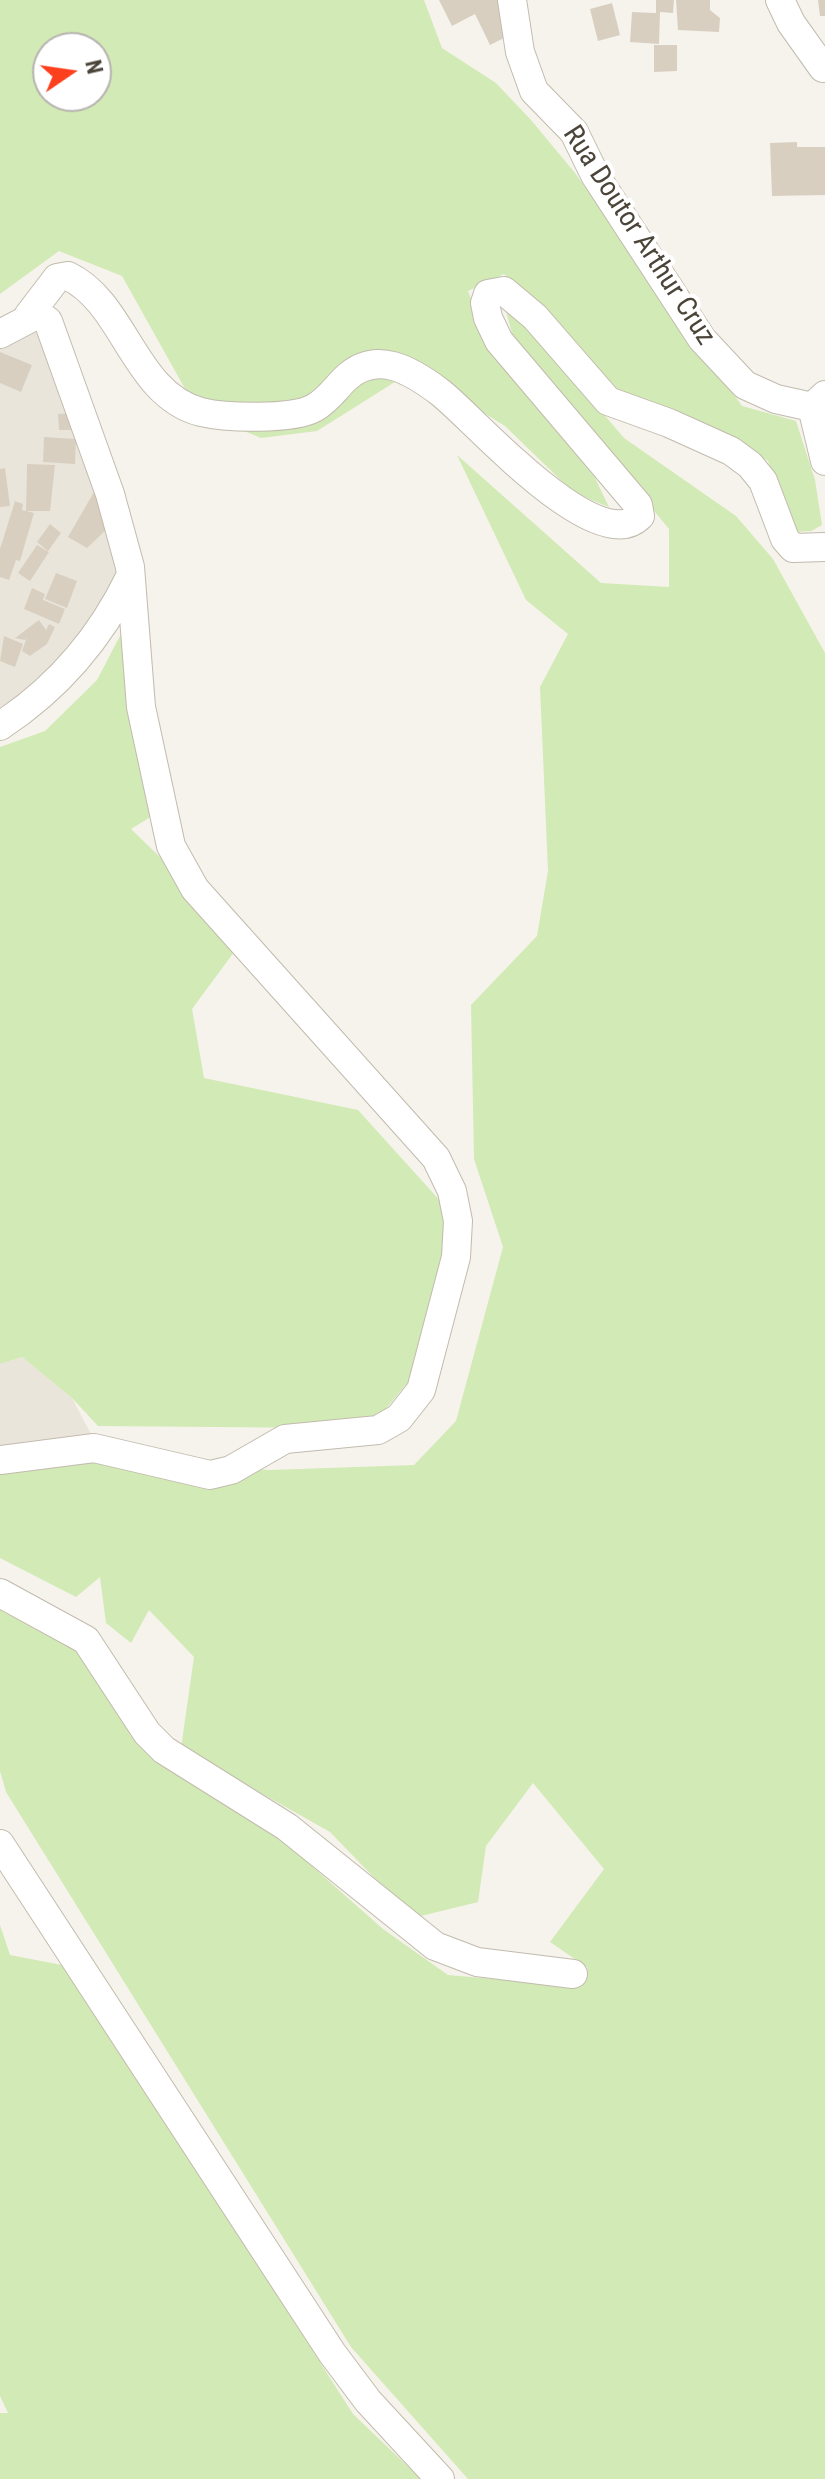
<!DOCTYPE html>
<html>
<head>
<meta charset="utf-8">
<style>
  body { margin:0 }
  #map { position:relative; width:825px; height:2479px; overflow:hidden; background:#f6f3ec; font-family:"Roboto Condensed",sans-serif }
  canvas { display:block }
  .north { position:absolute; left:32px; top:32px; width:80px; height:80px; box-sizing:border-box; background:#fff; border:2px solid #b7b4b0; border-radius:50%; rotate:77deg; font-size:22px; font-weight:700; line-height:32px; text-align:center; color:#4b4439 }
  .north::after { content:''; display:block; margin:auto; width:28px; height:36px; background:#fc3f1d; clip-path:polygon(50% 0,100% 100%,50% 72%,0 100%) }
</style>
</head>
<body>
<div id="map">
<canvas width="825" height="2479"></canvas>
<div class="north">N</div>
</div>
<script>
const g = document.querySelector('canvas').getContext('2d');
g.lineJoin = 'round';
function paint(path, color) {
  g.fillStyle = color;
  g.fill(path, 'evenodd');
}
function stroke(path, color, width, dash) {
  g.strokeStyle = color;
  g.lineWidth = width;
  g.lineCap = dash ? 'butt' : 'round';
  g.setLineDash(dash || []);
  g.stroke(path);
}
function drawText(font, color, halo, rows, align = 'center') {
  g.font = font + ' "Roboto Condensed",sans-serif';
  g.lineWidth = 8;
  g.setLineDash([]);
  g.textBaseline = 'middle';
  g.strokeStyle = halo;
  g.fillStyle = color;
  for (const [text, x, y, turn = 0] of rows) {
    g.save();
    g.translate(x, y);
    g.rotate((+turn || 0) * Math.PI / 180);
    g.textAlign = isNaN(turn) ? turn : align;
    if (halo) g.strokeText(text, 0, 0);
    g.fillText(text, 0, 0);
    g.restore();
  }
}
paint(new Path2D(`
  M35 317 123 568 111 595 18 705 0 717V322Z
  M22 1357 72 1398 92 1436 0 1454V1364Z`), '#eae5da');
paint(new Path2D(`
  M0 0H424L442 48 496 83 531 120 575 173 742 406 796 421 815 480 822 525 811 531 794 532 768 461 704 423 617 389 551 316 504 274 468 291 489 345 595 478 609 507 574 493 505 426 414 370 317 431 261 438 198 412 122 276 59 251 0 294ZM48 48H96V96H48Z
  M505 308 530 328 624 438 736 516 773 559 825 653V2479H468L351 2347 6 1792 0 1771V1595L89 1639 148 1753 272 1831 383 1929 448 1975 572 1986 588 1968 550 1942 604 1869 533 1783 486 1846 478 1902 413 1918 330 1832 181 1748 194 1657 149 1610 131 1643 106 1623 100 1577 76 1597 0 1558V1470L60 1455 270 1470 414 1465 456 1421 503 1247 474 1159 471 1005 537 936 548 871 540 687 568 634 526 600 457 455 601 583 669 587V529L514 340Z
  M135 607 167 807 131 829 164 861 237 948 192 1009 204 1078 358 1110 443 1204V1267L408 1382 380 1416 329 1428 98 1426 72 1398 22 1357 0 1364V747L45 731 97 680Z
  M0 1925 10 1955 67 1966 353 2414 421 2479H0V2413H8L0 2396Z`), '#d2eab5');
paint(new Path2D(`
  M439 0H497L514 33 490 45 475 14 452 26Z
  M656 0H674L673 13 660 12 659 44 630 42 632 12 656 13Z
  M676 0H710V10L720 18 719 32 678 30Z
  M818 0H825V16H820Z
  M612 3 620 35 598 41 590 9Z
  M654 45H677V71L654 72Z
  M797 142V147H825V195L772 196 770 143Z
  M0 352 32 365 21 392 0 383Z
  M74 413 75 430H59L58 414Z
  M44 437 76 439 75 464 43 462Z
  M27 464 55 465 50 511H26Z
  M5 468 10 506 0 507V469Z
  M94 492 109 527 87 548 68 537Z
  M15 501 23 504 22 510 34 513 20 561 16 560 9 580 0 577V549Z
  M50 524 61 533 48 551 37 542Z
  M37 545 49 552 30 581 18 573Z
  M56 573 77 581 67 608 45 599Z
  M32 588 45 594 43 600 65 609 59 624 24 609Z
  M39 620 46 630 49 624 55 627 47 644 30 656 22 651 27 637 25 640 15 638Z
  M4 636 23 644 15 667 0 661Z`), '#d8cfc1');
const minor = new Path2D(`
  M512 0 520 52 534 91 574 132 595 175 702 339 745 385 776 399 812 407 825 395
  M780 0 791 23 823 68
  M28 316 57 278 68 276C125 303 134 395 201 412 226 418 292 420 314 408 327 401 335 389 345 379 376 349 411 370 441 393 473 418 597 560 640 516L638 505 499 341 488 318 485 303 488 294 504 291 535 317 608 401 669 423 731 451 750 465 763 481 785 539 793 548 825 547
  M0 334 38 314 48 321 110 494 130 567 141 707 171 846 195 889 436 1158 452 1191 458 1221 456 1257 421 1390 399 1418 378 1430 285 1439 231 1470 210 1475 94 1448 0 1460
  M812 407 825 461
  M0 726C58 688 100 639 130 577
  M0 1593 86 1640 147 1733 164 1750 287 1827 435 1946 477 1962 573 1974
  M0 1844 332 2353 368 2401 440 2479`);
stroke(minor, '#c2bbae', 30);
stroke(minor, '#fff', 28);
drawText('28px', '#4b4439', '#fff', [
  ["Rua Doutor Arthur Cruz",638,236,57]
]);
</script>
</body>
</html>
